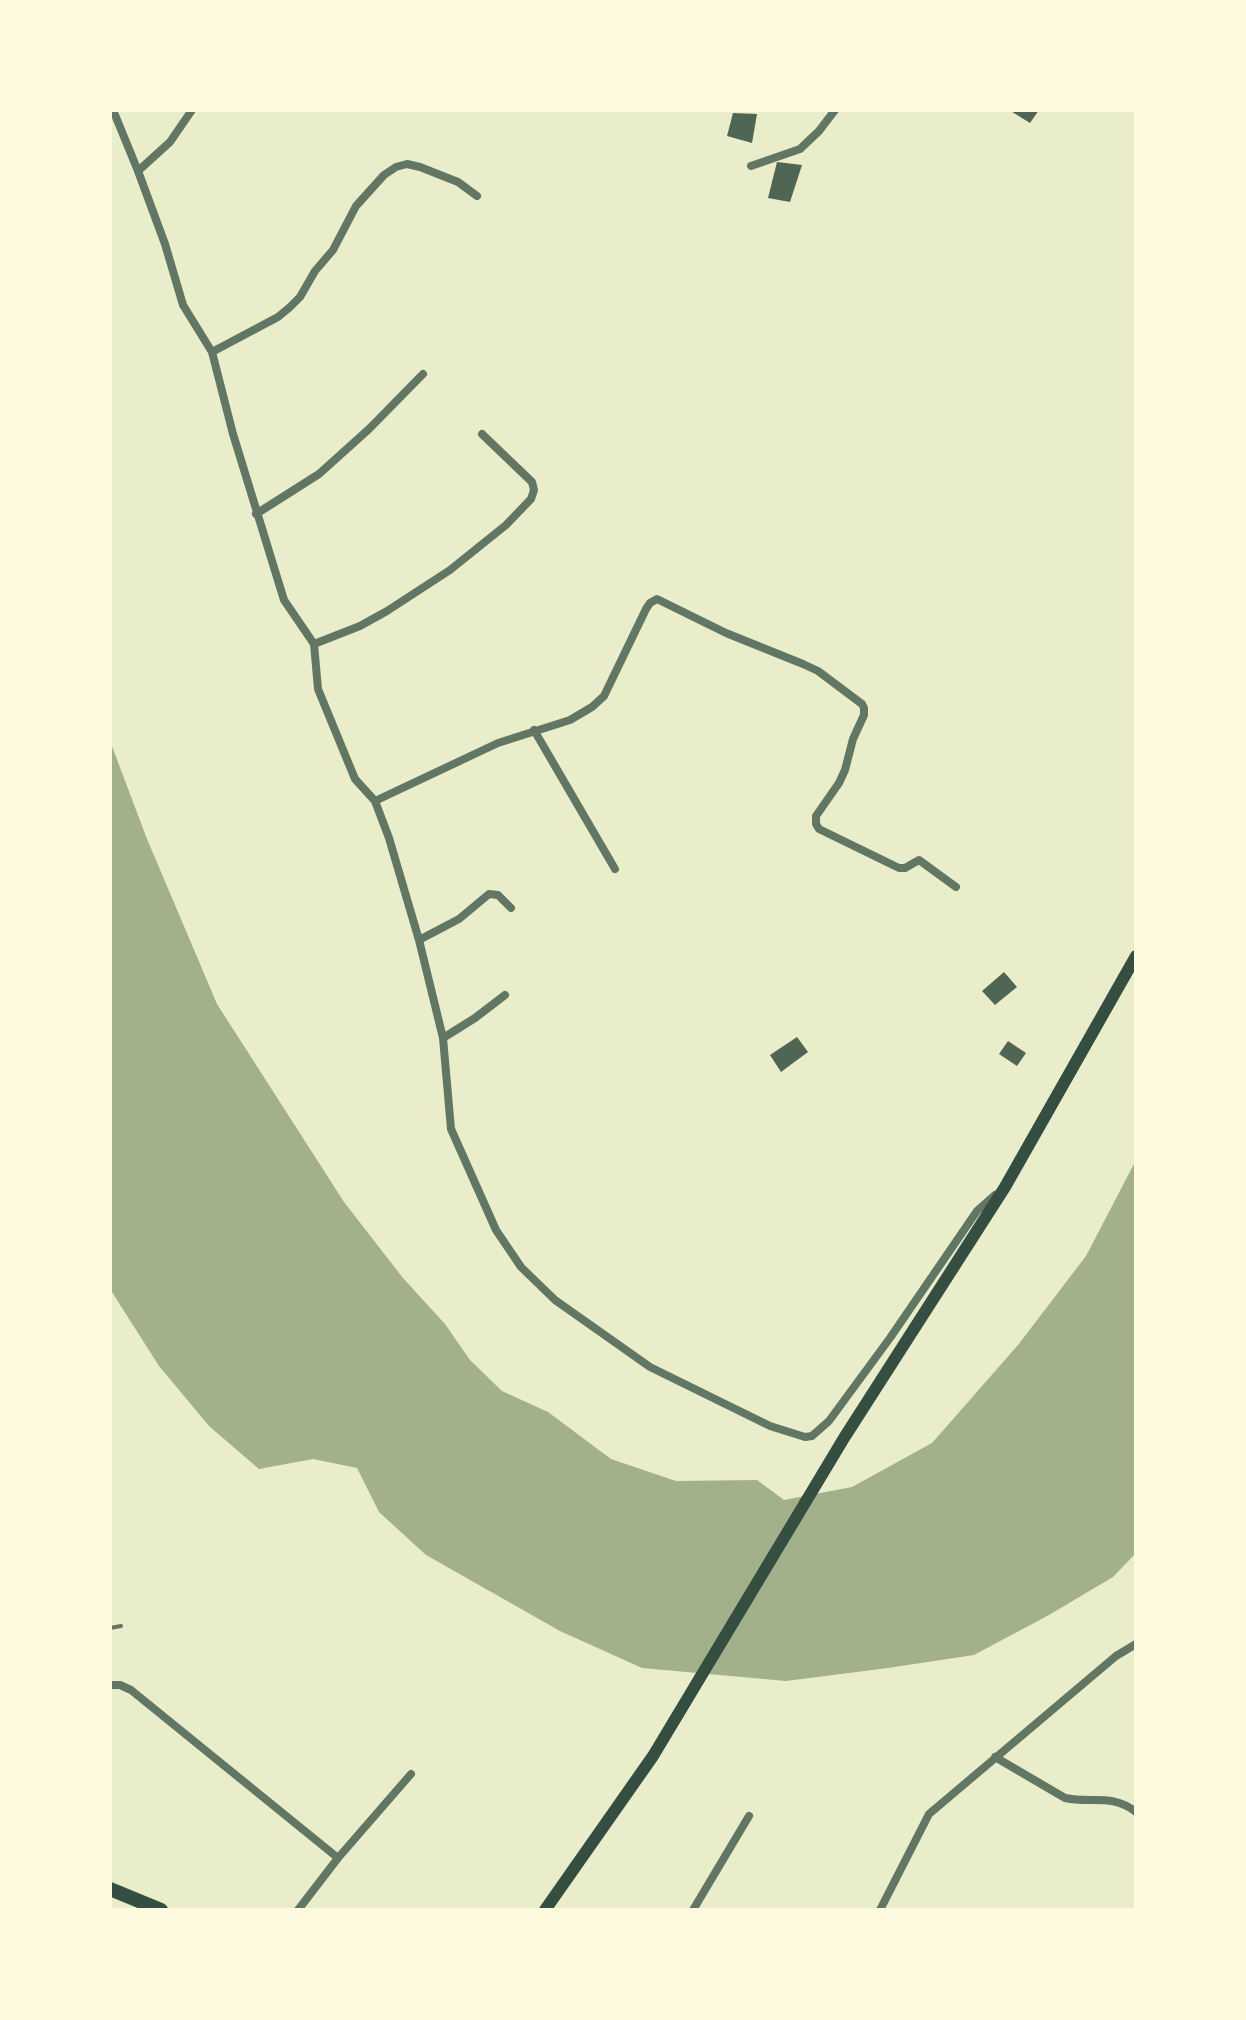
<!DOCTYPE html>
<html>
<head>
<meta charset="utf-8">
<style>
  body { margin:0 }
  #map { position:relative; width:1246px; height:2020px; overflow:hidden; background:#e9edc9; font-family:Mulish,sans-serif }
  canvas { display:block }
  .frame { position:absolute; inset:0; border:112px solid #fefae0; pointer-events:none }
</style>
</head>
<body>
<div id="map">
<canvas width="1246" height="2020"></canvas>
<div class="frame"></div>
</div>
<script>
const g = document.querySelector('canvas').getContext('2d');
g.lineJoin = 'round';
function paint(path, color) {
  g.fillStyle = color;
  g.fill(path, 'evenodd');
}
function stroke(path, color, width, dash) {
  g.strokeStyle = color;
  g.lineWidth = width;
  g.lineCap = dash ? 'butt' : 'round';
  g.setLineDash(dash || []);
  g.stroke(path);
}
paint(new Path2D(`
  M110 741 147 839 217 1004 344 1202 403 1278 445 1324 470 1360 502 1391 548 1412 611 1459 676 1481 757 1480 784 1500 852 1487 932 1443 1018 1345 1086 1256 1136 1160V1553L1113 1577 1049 1615 974 1655 888 1668 786 1681 642 1668 560 1631 426 1555 379 1512 357 1468 313 1459 259 1469 209 1426 159 1366 110 1289Z`), '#a3b18a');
paint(new Path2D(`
  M1009 110H1039L1030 123Z
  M733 113 757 114 752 143 727 136Z
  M777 162 802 165 790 202 768 198Z
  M1004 972 1017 987 995 1005 982 991Z
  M797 1037 808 1052 781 1072 770 1055Z
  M1008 1041 1026 1053 1017 1066 999 1054Z`), '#4f6655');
stroke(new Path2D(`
  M110 1628 121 1626`), '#617663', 4);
stroke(new Path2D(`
  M113 110 138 171 165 244 183 305 212 352 233 434 284 600 314 644 318 689 355 779 375 801 389 838 419 940 443 1038 451 1129 496 1230 521 1267 555 1300 650 1367 770 1426 805 1437 812 1436 829 1421 890 1338 977 1211 995 1195
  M751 166 800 149 819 131 835 110
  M138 171 170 142 192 110
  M212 352 278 317 290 307 300 297 315 271 333 250 356 206 384 175 396 167 407 164 420 167 458 182 477 196
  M256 514 319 474 369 429 423 374
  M314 644 360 626 387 611 450 570 506 525 531 499 534 490 532 482 482 434
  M534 730 615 869
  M375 801 498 743 570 720 592 707 604 696 646 609 650 603 657 599 726 633 803 664 818 671 862 704 864 708V715L853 739 845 770 839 783 816 816V824L819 829 899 868H905L919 860 956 887
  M419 940 459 919 489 894 498 895 511 908
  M443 1038 475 1018 505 995
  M110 1685H120L131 1690 338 1858
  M995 1757 1065 1798C1092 1804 1111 1793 1136 1812
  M298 1910 338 1858 411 1774
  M693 1910 749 1816
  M880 1910 929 1814 1116 1656 1136 1644`), '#617663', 8);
stroke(new Path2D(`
  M545 1910 653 1756 844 1438 1005 1187 1136 956`), '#344e41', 12);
stroke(new Path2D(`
  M110 1889 161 1910`), '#344e41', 14);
</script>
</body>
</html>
